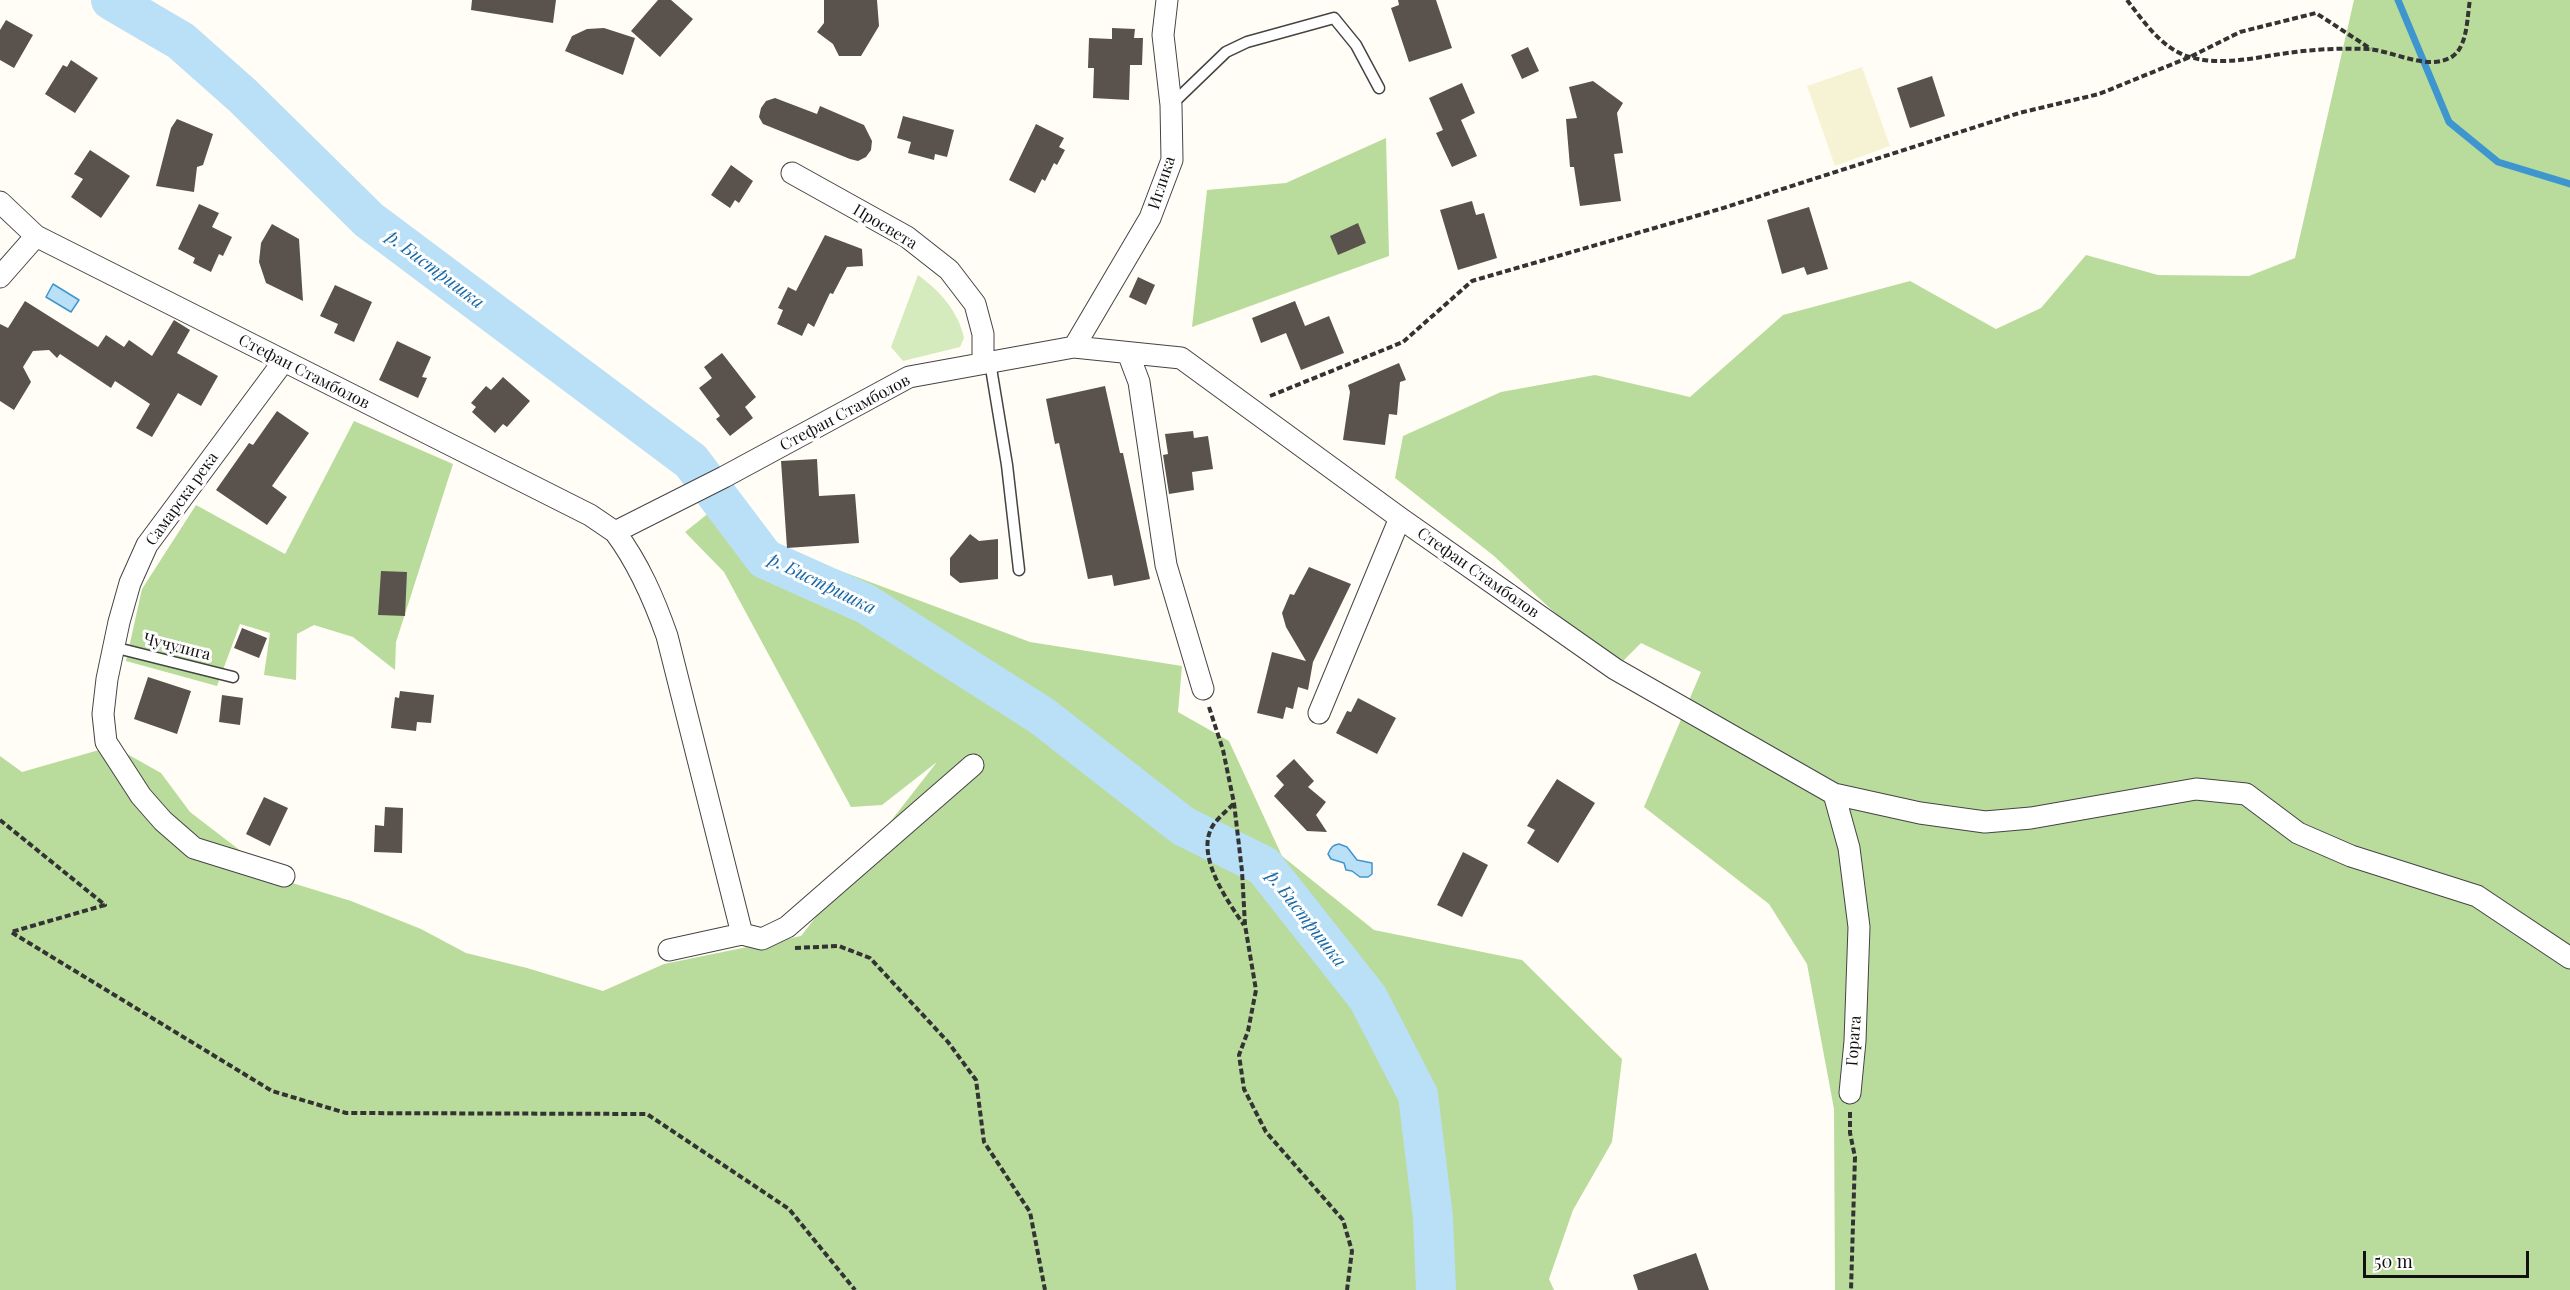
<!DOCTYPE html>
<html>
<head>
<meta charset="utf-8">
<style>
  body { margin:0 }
  #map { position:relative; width:2570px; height:1290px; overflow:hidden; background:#fffdf5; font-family:"Playfair Display",serif }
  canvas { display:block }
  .scale { position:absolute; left:2363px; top:1251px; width:166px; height:27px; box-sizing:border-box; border:3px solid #111; border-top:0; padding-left:8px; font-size:18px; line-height:21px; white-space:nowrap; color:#111; -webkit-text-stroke:4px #fff; paint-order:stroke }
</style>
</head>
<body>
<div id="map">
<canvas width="2570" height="1290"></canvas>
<div class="scale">50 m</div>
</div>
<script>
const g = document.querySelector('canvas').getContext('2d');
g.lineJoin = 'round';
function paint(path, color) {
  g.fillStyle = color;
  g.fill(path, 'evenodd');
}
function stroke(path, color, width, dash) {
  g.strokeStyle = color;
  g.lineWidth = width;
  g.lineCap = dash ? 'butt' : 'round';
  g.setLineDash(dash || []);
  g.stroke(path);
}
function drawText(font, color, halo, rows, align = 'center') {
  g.font = font + ' "Playfair Display",serif';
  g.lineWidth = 6;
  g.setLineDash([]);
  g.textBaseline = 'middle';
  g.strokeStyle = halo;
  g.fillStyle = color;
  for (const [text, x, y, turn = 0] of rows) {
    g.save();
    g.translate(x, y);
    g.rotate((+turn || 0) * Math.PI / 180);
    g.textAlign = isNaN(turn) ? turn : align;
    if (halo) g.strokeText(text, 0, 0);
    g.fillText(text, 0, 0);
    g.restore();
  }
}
paint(new Path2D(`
  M1862 67 1890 146 1835 166 1807 86Z`), '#f6f3d4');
paint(new Path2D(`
  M918 275C940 291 958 311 964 338L960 347 903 361 891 347Z`), '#d5ebbd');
paint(new Path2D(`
  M2354 0H2570V1290H1835L1834 1109 1807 964 1769 904 1644 807 1701 672 1641 643 1615 669 1494 556 1395 478 1403 436 1501 392 1595 375 1690 397 1783 315 1910 281 1996 329 2041 308 2086 255 2158 275 2249 276 2295 258Z
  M1386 138 1389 256 1192 327 1207 190 1286 183Z
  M354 421 453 464 396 642 395 670 353 637 314 625 297 634 296 680 264 675 270 633 240 624 217 686 126 661 142 589 196 505 285 554Z
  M730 496 765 548 838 570 1030 642 1182 666 1178 712 1229 741 1282 856 1374 930 1522 960 1622 1059 1612 1142 1573 1210 1549 1279 1554 1290H0V756L22 772 113 746 161 773 190 812 276 878 351 901 421 929 466 953 527 968 603 991 664 964 801 936 937 762 882 805 851 807 724 572 685 532Z`), '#b9dc9c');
const water = new Path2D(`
  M53 284 79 300 71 312 46 297Z
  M1339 844 1347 847 1357 860 1372 863V874L1368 877H1360L1352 871 1346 870 1344 863 1331 859 1328 854C1331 847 1333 845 1339 844Z`);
paint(water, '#b9e0f7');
stroke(water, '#3f96cf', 1.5);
stroke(new Path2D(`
  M2398 0 2449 122 2498 162 2570 184`), '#3f96cf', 7);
stroke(new Path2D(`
  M111 0 181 41 243 96 369 220 691 461 765 559 866 604 1042 716 1183 826 1264 866 1368 998 1418 1095 1433 1218 1436 1290`), '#b9e0f7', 40);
paint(new Path2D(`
  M472 0H556L553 23 471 10Z
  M658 0H671L693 19 660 57 631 31Z
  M824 0H877L879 26 861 56H839L833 44 817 32 824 23Z
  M1398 0H1436L1452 48 1409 62 1391 8 1399 5Z
  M6 20 33 35 14 68 0 60V30Z
  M604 28 635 38 623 75 565 51 572 36 587 29Z
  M1112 28 1135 29 1134 38H1143L1142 65H1130L1129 100 1093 98 1094 68H1088L1089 38 1112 39Z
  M1528 47 1539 71 1522 79 1511 55Z
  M71 60 98 78 75 113 45 94 63 65 67 67Z
  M1932 76 1945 116 1910 128 1897 88Z
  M1593 81 1623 103 1617 113 1623 153 1614 154 1621 201 1580 206 1574 167H1570L1566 119 1577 118 1569 87Z
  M1462 83 1475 113 1461 120 1477 156 1452 167 1436 133 1443 130 1429 98Z
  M775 98 817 114 820 106 864 125 872 141 871 150 866 157 858 161 850 159 763 124 759 117 761 108 766 101Z
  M903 116 954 130 947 157 935 154 934 160 908 153 911 142 897 138Z
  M177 119 213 134 203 165 197 167 194 192 156 186 171 128Z
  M1036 124 1064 138 1059 147 1065 150 1057 165 1054 163 1045 181 1042 179 1035 193 1009 180Z
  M90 150 130 176 101 218 71 197 83 179 74 174Z
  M731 165 753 181 739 203 735 200 730 208 711 195Z
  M1472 201 1476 215 1484 213 1497 258 1458 270 1440 210Z
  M199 204 219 213 212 227 232 237 223 256 219 254 211 272 193 263 195 258 178 249Z
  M1809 207 1828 269 1807 275 1804 267 1782 274 1767 220Z
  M1358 223 1366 243 1338 255 1330 236Z
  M272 224 299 239 303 301 266 283 259 262 261 243Z
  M825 235 862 249 863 266 847 267 833 294 830 293 814 327 808 323 802 336 777 324 783 310 778 308 788 287 796 291Z
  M1138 277 1155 285 1146 305 1129 297Z
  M335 285 372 302 354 342 334 333 338 324 320 316Z
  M25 301 98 347 106 335 124 347 129 340 152 356 174 320 190 330 177 353 218 376 201 406 178 393 152 437 136 428 150 404 115 381 111 388 60 354 57 358 49 350 33 351 23 367 31 382 14 410 0 401V324L8 328Z
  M1295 301 1305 326 1329 316 1344 353 1301 370 1286 333 1261 343 1252 318Z
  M397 341 431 357 422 377 427 378 418 398 379 380Z
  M722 353 756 397 745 407 753 418 730 436 716 419 720 416 699 388 712 378 704 367Z
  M1399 363 1406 380 1400 382 1397 415 1389 414 1385 445 1343 440 1350 392 1348 385Z
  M503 377 530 401 507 427 503 424 495 433 472 412 476 407 471 403 486 386 491 390Z
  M1105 386 1120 453H1123L1150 579 1114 586 1112 575 1088 579 1059 443 1055 444 1046 399Z
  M277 411 309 433 272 486 287 497 267 525 216 490 249 443 253 445Z
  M1193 431 1194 438 1208 436 1213 469 1192 472 1194 490 1169 494 1163 455 1168 454 1165 434Z
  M817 459 819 496 855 494 859 543 787 548 781 461Z
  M970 534 979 541 998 539V579L960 583 950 575V558Z
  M1309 567 1351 584 1313 662 1308 690 1298 687 1293 709 1286 707 1283 719 1257 713 1272 652 1306 661 1286 627 1282 613 1290 594 1294 595Z
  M381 571 407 572 405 616 378 615Z
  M242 628 267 638 259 658 234 648Z
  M148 677 191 691 177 734 134 719Z
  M400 691 434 695 431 723 417 722 416 731 391 728 395 697 399 698Z
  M222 695 243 698 240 725 219 722Z
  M1358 698 1396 718 1377 754 1336 733 1347 711 1351 712Z
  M1294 759 1314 781 1308 787 1326 802 1316 815 1327 832 1307 831 1274 796 1284 785 1276 776Z
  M1557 779 1595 803 1558 863 1527 843 1535 830 1527 826Z
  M264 797 288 808 270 846 246 834Z
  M385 807 403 808 402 853 374 852 375 825 384 826Z
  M1463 852 1488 865 1462 917 1437 905Z
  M1696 1253 1709 1290H1638L1633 1275Z`), '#5a524d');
const service = new Path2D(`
  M1171 105 1226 52 1247 42 1334 18 1356 45 1379 88
  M990 362 1007 465 1019 570
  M113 647 233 677`);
const minor = new Path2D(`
  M792 173 907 237 949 270 975 304 983 334V363
  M0 202 36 236 590 515 615 532 724 477 909 377 1074 347 1181 358 1400 518 1615 669 1834 794 1920 813 1985 822 2031 818 2196 789 2246 794 2298 833 2351 856 2477 896 2570 958
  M0 277 36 236
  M1074 347 1150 218 1172 160 1171 105 1163 35 1167 0
  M1128 353 1139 382 1166 565 1203 689
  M283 362 147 545 130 583 119 622 107 679 103 714 106 742 141 796 163 821 194 848 284 876
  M615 532C639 564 654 599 667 636L742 934
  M1319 713 1400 518
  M1834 794 1849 848 1859 927 1855 1041 1850 1093
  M669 950 742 934 762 939 787 927 973 765`);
stroke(service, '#444', 13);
stroke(minor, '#444', 23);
stroke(new Path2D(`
  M2127 0C2144 22 2162 49 2190 57 2224 67 2261 56 2295 52 2319 49 2344 48 2368 49 2394 51 2429 72 2453 56 2468 45 2467 16 2470 0
  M1270 396 1403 342 1472 281 1720 209 2019 113 2099 94 2190 57 2240 32 2316 13 2371 49
  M1209 707 1223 750 1234 803 1242 871 1245 925 1256 990 1248 1031 1239 1055 1244 1089 1266 1132 1343 1220 1352 1251 1347 1290
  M1233 804C1227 811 1215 820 1211 829 1197 858 1228 902 1244 925
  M0 820 105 905 11 932 272 1091 346 1113 647 1114 789 1209 855 1290
  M795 948 839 946 870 958 948 1042 976 1080 984 1142 1030 1212 1045 1290
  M1850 1112V1133L1855 1157 1851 1290`), '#333', 4, [6, 3]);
stroke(service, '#fff', 10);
stroke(minor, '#fff', 21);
drawText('16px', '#111', '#fff', [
  ["Иглика",1162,183,-72],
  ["Просвета",885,227,31],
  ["Стефан Стамболов",304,372,27],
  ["Стефан Стамболов",845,413,-28],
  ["Самарска река",182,499,-54],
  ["Стефан Стамболов",1478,573,35],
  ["Чучулига",177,647,14],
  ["Гората",1854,1041,-86]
]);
drawText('italic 18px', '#1768a6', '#fff', [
  ["р. Бистришка",435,270,37],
  ["р. Бистришка",822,584,26],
  ["р. Бистришка",1306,919,52]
]);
</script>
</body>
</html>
